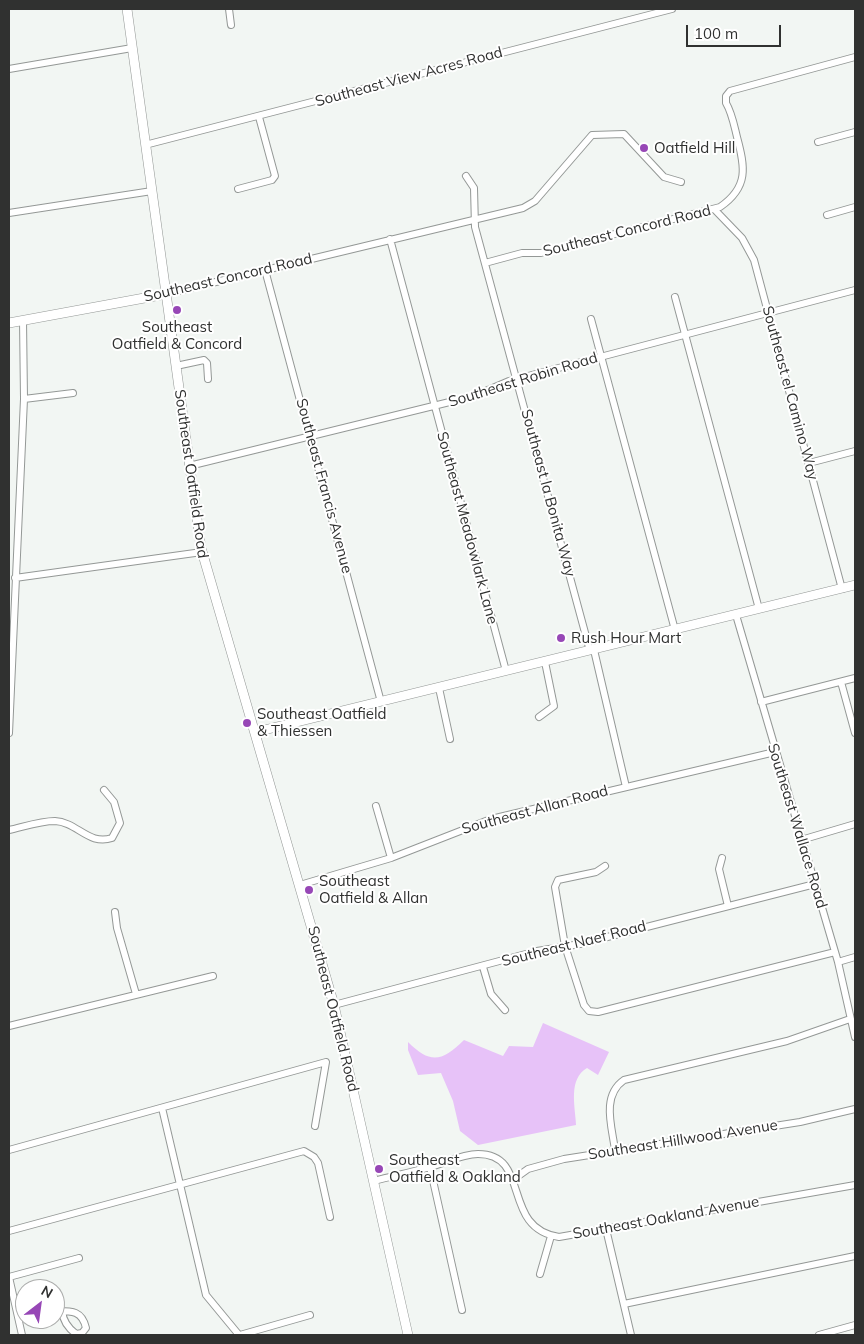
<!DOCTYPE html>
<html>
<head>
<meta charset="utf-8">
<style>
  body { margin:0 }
  #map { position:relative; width:864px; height:1344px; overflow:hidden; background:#f2f6f3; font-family:Mulish,sans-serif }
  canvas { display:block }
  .frame { position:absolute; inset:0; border:10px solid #303130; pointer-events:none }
  .north { position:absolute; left:15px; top:1279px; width:50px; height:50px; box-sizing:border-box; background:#fff; border:1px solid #acadac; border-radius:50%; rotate:30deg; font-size:14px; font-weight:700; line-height:20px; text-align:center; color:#303130 }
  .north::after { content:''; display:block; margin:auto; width:18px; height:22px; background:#9747b6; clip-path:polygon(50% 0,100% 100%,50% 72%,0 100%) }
  .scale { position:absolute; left:686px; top:25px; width:95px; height:22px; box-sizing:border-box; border:2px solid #303130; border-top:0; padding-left:6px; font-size:15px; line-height:18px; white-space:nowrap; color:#303130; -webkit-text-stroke:4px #fff; paint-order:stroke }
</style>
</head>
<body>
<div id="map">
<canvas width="864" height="1344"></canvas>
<div class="frame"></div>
<div class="north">N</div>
<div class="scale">100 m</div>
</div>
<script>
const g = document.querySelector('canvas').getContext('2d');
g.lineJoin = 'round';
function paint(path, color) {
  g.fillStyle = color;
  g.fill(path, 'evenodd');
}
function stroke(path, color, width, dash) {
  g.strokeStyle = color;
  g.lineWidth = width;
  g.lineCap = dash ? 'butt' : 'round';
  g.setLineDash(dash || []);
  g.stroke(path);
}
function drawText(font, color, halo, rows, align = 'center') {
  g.font = font + ' Mulish,sans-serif';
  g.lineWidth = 4;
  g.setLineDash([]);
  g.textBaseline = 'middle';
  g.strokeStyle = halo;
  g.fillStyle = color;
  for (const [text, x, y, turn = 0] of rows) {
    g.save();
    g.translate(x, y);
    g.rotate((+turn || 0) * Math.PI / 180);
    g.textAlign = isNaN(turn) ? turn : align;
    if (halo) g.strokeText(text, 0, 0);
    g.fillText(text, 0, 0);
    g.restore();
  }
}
paint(new Path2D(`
  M543 1023 609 1052 598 1075 587 1068C568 1079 575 1106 576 1125L478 1145 460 1131 453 1101 441 1073 418 1075 408 1050V1042C430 1064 442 1062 464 1040L503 1056 509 1046 533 1047Z`), '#e7c2f8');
const street = new Path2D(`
  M229 9 231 25
  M9 69 132 48
  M818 142 855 132
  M145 145 672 9
  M466 176 474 188 475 227 590 651
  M238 189 272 180 275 176 259 117
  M715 210 742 238 754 260 842 589
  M9 213 152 191
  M827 215 855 207
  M390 239 506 671
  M485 263 522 253H541L720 207C749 187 745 167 737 137 734 125 732 113 726 103V96L730 91 855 57
  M265 270 381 702
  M166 294 523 208 535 201 592 135 624 134 664 177 681 182
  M675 297 759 609
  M591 319 675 630
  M176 366 204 360 207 363 208 379
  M24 399 73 393
  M809 463 855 451
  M189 466 474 396 509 381 855 290
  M15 578 202 552
  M736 615 838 962 855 1037
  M594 650 626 787
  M841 682 855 733
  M439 688 450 739
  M761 702 855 678
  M539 717 554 706 545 662
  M9 733 24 399 23 320
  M376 806 391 858
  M9 830C23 827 40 821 55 821 77 822 89 846 112 838L120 823 114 802 104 790
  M801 840 855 824
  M722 858 719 869 728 906
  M605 866 596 872 558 880 555 887 565 946 584 1005 589 1011 598 1012 835 952
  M300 885 391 858 491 819 775 752
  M115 912 117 928 136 994
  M838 962 855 957
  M483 967 491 994 505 1010
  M334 1005 537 951 580 944 815 884
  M9 1026 213 976
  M162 1108 206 1295 239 1335
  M9 1150 326 1062 315 1126
  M615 1150C612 1127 601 1096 624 1080L787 1041 850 1019
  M430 1167 462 1310
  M514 1179 528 1169 564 1159 800 1122 855 1109
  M374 1181C393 1176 412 1172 430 1167 445 1163 462 1154 478 1154 532 1154 500 1228 559 1237L855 1185
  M606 1229 631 1335
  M9 1231 304 1151 314 1157 318 1163 330 1217
  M540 1274 551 1236
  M9 1277 79 1258
  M9 1277 22 1335
  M624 1304 855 1256
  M55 1311C71 1311 82 1310 86 1328L82 1333 76 1334C68 1328 63 1321 62 1311
  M240 1335 310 1315
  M819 1335 855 1325`);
const secondary = new Path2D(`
  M127 9 201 548 334 1005 408 1335
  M9 323 166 294
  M256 732 855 585`);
stroke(street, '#949896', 8);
stroke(secondary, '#949896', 10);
stroke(street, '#fff', 6);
stroke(secondary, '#fff', 9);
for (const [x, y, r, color] of [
  [644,148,5,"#9747b6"],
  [177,310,5,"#9747b6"],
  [561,638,5,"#9747b6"],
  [247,723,5,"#9747b6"],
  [309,890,5,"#9747b6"],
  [379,1169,5,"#9747b6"]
]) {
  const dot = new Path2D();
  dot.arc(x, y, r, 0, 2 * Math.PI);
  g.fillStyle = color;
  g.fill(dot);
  stroke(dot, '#fff', 2);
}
drawText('15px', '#303130', '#fff', [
  ["Southeast View Acres Road",409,77,-15],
  ["Southeast Concord Road",627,231,-14],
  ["Southeast Concord Road",228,278,-13],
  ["Southeast Robin Road",523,380,-17],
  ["Southeast el Camino Way",790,393,75],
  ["Southeast Oatfield Road",191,474,82],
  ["Southeast Francis Avenue",324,486,75],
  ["Southeast la Bonita Way",548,493,75],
  ["Southeast Meadowlark Lane",467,528,75],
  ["Southeast Allan Road",535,810,-15],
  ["Southeast Wallace Road",797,826,73],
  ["Southeast Naef Road",574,944,-14],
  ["Southeast Oatfield Road",333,1009,76],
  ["Southeast Hillwood Avenue",683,1140,-9],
  ["Southeast Oakland Avenue",666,1218,-10]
]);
drawText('15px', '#303130', '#fff', [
  ["Oatfield Hill",654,148],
  ["Southeast",177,327,"center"],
  ["Oatfield & Concord",177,344,"center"],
  ["Rush Hour Mart",571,638],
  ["Southeast Oatfield",257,714],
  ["& Thiessen",257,731],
  ["Southeast",319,881],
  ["Oatfield & Allan",319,898],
  ["Southeast",389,1160],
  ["Oatfield & Oakland",389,1177]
], 'left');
</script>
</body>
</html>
